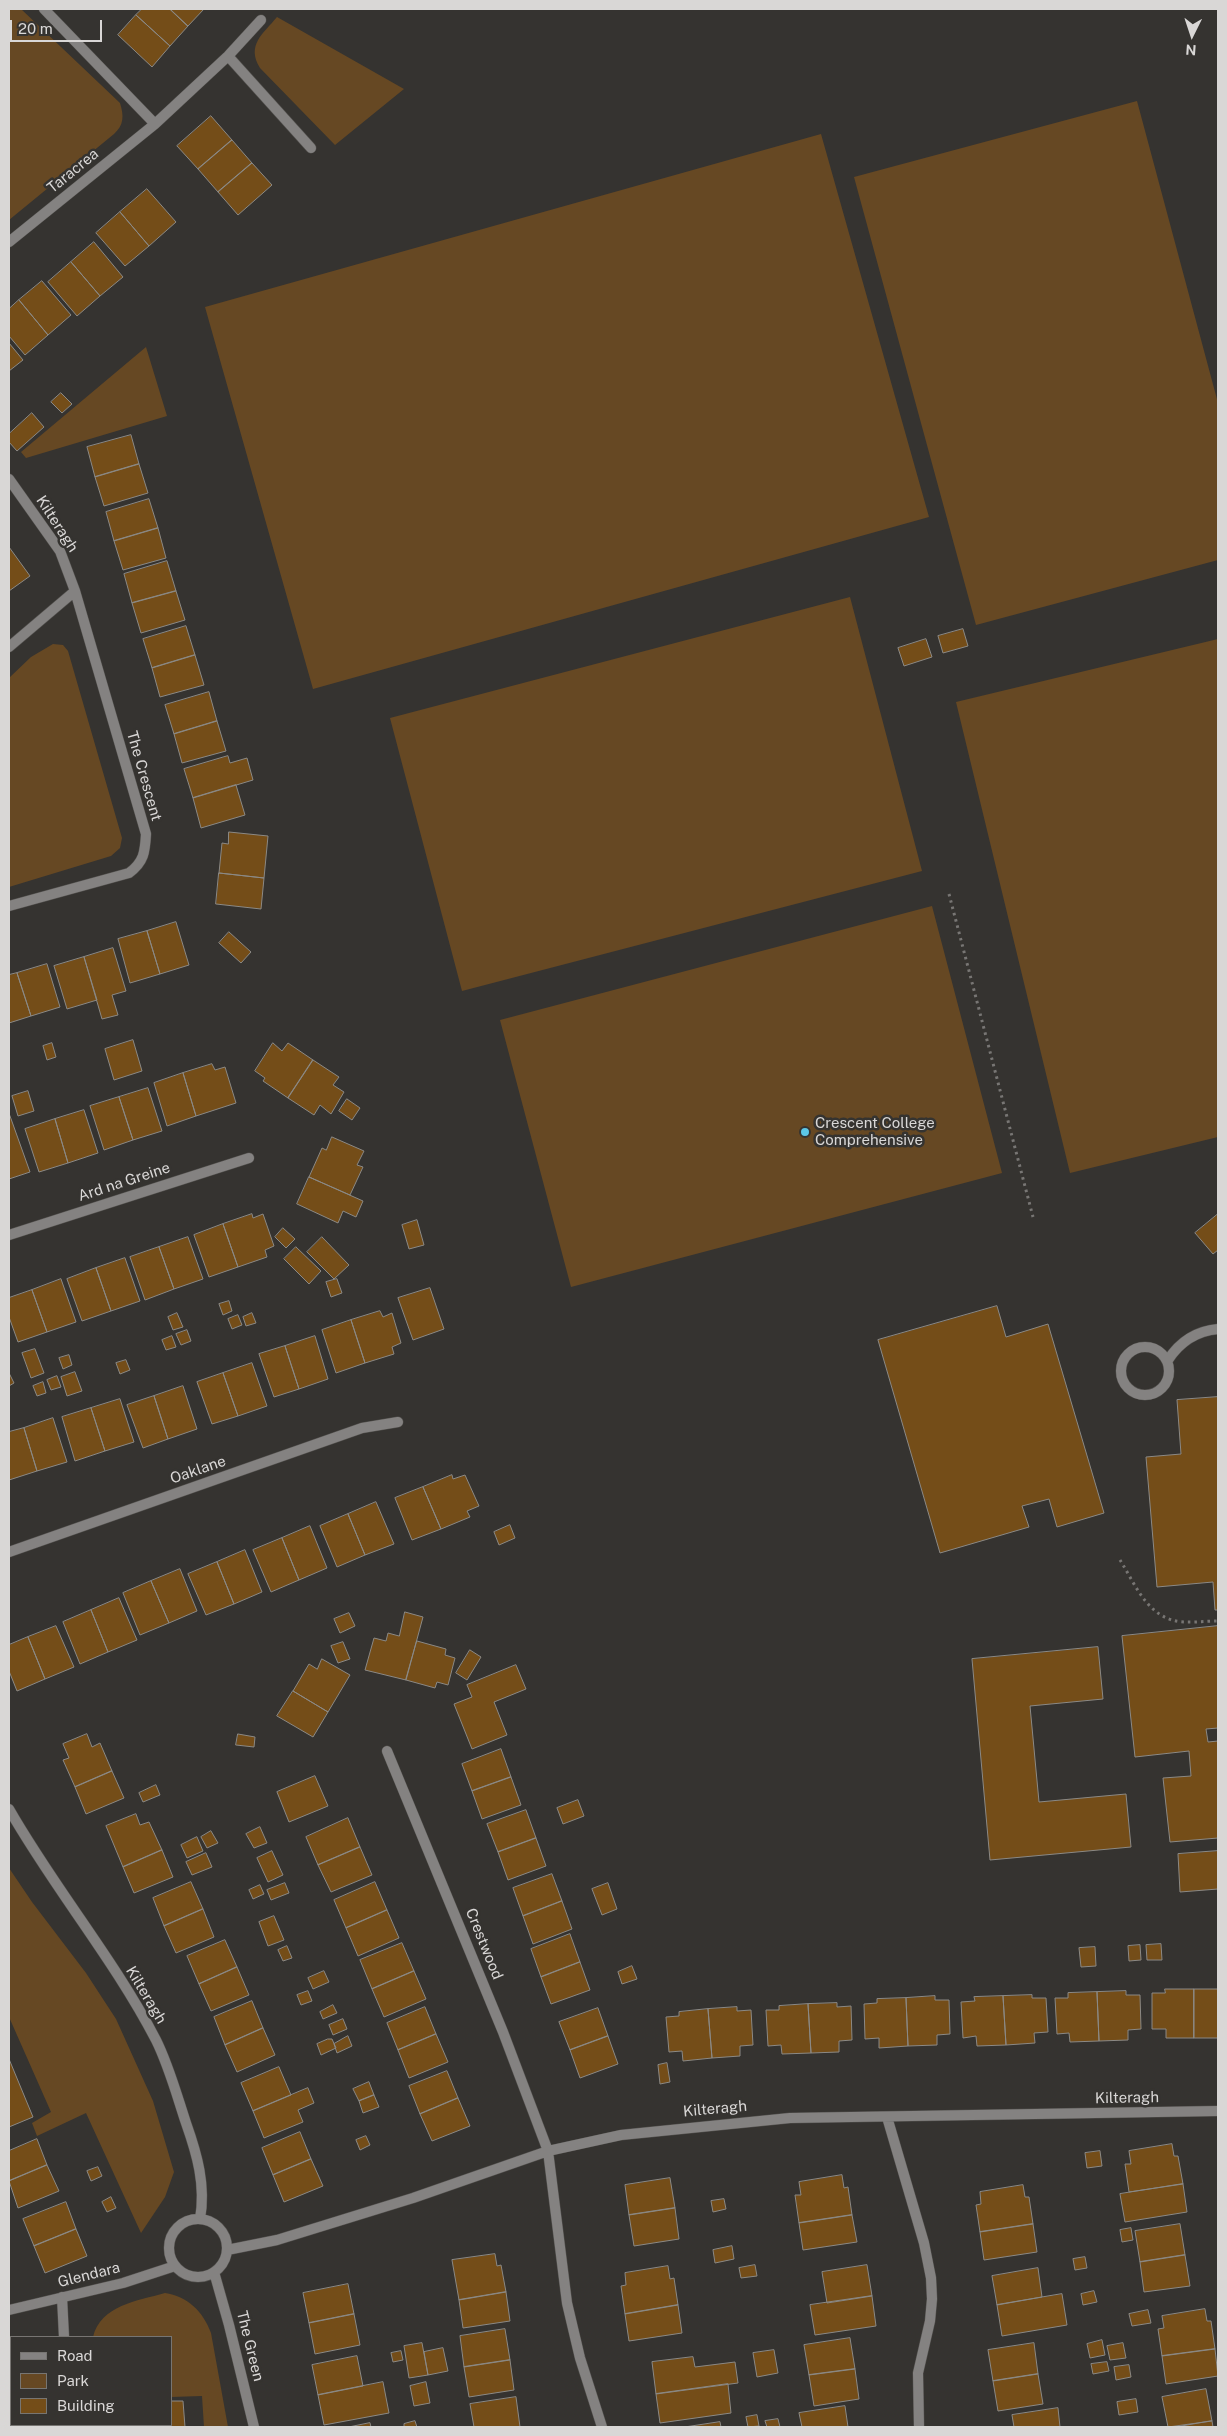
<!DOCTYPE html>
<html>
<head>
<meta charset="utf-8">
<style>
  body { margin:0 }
  #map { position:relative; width:1227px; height:2436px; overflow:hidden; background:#353330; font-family:"Public Sans",sans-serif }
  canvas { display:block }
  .frame { position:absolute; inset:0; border:10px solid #d9d7d6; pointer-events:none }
  .legend { position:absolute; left:10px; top:2336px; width:162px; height:90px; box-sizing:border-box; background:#353330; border:1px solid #777572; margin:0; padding:6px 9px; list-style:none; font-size:15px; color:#d9d7d6 }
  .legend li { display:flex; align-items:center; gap:10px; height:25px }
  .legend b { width:25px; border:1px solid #777572 }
  .north { position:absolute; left:1167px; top:10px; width:50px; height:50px; -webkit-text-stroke:4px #353330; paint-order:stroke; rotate:184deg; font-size:14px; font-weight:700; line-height:20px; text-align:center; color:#d9d7d6 }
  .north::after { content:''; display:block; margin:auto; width:18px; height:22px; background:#d9d7d6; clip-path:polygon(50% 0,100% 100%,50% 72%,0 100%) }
  .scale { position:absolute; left:10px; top:20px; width:92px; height:22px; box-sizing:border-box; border:2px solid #d9d7d6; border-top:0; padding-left:6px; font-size:15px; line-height:18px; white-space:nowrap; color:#d9d7d6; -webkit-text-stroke:4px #353330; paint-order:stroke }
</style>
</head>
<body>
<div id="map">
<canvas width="1227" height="2436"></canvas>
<div class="frame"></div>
<ul class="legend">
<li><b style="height:6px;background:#848281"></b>Road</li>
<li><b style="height:14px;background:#664823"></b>Park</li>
<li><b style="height:14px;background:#744d18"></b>Building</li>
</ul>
<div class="north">N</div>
<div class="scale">20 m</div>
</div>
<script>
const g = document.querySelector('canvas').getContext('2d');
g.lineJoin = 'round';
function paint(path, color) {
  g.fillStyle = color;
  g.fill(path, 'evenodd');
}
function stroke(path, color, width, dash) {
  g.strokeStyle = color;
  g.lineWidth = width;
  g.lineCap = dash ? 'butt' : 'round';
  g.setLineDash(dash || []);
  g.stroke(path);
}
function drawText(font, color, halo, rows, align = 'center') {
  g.font = font + ' "Public Sans",sans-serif';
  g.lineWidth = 5;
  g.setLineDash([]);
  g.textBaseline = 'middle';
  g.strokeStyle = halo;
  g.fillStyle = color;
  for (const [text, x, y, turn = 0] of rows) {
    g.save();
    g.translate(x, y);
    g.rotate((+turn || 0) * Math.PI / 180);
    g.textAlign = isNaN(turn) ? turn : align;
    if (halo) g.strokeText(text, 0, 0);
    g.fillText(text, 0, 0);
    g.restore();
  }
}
paint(new Path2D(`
  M9 9H21L120 103C124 116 124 125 114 134L9 220Z
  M277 17 404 89 335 145 260 68C246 45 263 34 277 17Z
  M1137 101 1218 403V560L976 625 854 177Z
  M821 134 929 517 313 689 205 307Z
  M146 347 167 416 26 458 21 452Z
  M850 597 922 871 462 991 390 718Z
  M1218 639V1137L1070 1173 956 702Z
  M53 644 63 645 68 651 122 838 120 848 111 856 9 887V678L31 657Z
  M932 906 1002 1173 571 1287 500 1020Z
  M9 1868 32 1902 86 1973 116 2019 153 2101 174 2172 165 2197 141 2233 86 2113 37 2136 32 2123 51 2112 9 2017Z
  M165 2293C187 2296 203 2311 211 2333L228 2427H204L202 2396 171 2397V2337H93C101 2305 137 2301 165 2293Z`), '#664823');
const building = new Path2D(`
  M142 9H170L188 26 170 46 136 15Z
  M170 9H204L188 26Z
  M136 15 170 46 152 67 118 35Z
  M211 116 232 140 198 169 177 146Z
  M232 140 252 163 218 192 198 169Z
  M252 163 272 185 238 215 218 192Z
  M147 189 176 222 149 246 120 212Z
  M120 212 149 246 125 266 96 233Z
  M94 242 123 277 100 296 71 262Z
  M71 262 100 296 77 316 48 282Z
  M42 281 71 315 48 335 19 300Z
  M19 300 48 335 25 355 9 336V309Z
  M9 343 23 360 9 371Z
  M61 393 72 404 62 413 51 402Z
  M32 413 44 427 17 451 9 442V434Z
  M131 435 139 464 95 477 87 447Z
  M139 464 148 493 104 506 95 477Z
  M149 499 158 528 114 541 106 512Z
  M158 528 166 558 123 570 114 541Z
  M9 547 30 576 9 591Z
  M167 561 176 591 132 603 124 574Z
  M176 591 185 620 141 633 132 603Z
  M186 626 195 655 152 668 143 639Z
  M963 629 968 646 943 653 938 636Z
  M926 639 932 657 904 666 898 648Z
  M195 655 204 685 160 697 152 668Z
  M209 692 217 721 174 734 165 705Z
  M217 721 226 751 182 763 174 734Z
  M228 756 230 763 247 758 253 780 193 798 184 769Z
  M236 785 245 815 201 828 193 798Z
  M229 832 268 836 264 878 219 873 222 843 228 844Z
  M219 873 264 878 261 909 216 904Z
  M176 922 189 965 160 974 147 931Z
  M147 931 160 974 130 983 118 939Z
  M229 932 251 952 241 963 219 943Z
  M113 948 126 991 112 995 118 1015 102 1019 84 957Z
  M84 957 97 1000 67 1009 54 966Z
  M47 964 60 1007 31 1016 17 973Z
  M17 973 31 1016 9 1023V975Z
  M133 1040 142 1071 114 1080 105 1049Z
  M52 1043 56 1057 47 1060 43 1046Z
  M273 1043 282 1051 288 1043 313 1060 288 1098 263 1081 265 1078 255 1071Z
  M313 1060 339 1077 333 1085 344 1092 331 1114 320 1105 314 1115 288 1098Z
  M212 1064 215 1070 225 1067 236 1103 196 1116 183 1073Z
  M183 1073 196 1116 167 1126 154 1083Z
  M148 1088 162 1131 133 1140 119 1097Z
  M28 1091 34 1111 18 1116 12 1096Z
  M119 1097 133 1140 104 1150 90 1106Z
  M347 1099 360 1108 352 1120 339 1111Z
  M84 1110 98 1153 68 1163 55 1119Z
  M10 1116 30 1172 9 1179V1117Z
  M55 1119 68 1163 39 1172 25 1129Z
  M332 1137 364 1151 357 1165 363 1167 350 1195 309 1177 322 1148 326 1150Z
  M309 1177 363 1201 356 1217 343 1211 338 1223 297 1204Z
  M252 1214 253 1218 263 1214 274 1246 265 1250 267 1257 238 1267 223 1224Z
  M1218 1214V1250L1213 1254 1195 1233Z
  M417 1220 424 1245 409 1249 402 1225Z
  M223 1224 238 1267 209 1277 194 1235Z
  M283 1228 295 1239 286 1248 275 1237Z
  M188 1237 203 1279 174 1289 159 1247Z
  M322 1237 349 1265 334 1279 307 1252Z
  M159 1247 174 1289 145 1300 130 1257Z
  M296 1247 321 1271 309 1284 284 1259Z
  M125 1258 140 1301 111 1311 96 1268Z
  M96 1268 111 1311 82 1321 67 1279Z
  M61 1279 76 1322 47 1332 32 1290Z
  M337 1279 342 1293 331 1297 326 1282Z
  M430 1288 444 1329 413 1340 398 1298Z
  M32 1290 47 1332 18 1342 9 1317V1298Z
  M229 1301 232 1311 223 1315 219 1304Z
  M997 1306 1006 1337 1048 1324 1104 1513 1057 1527 1049 1499 1022 1506 1029 1527 940 1553 878 1340Z
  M380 1311 383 1317 392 1313 401 1343 392 1347 394 1354 365 1363 351 1320Z
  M177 1313 183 1327 173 1330 168 1317Z
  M252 1313 256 1323 246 1326 243 1317Z
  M238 1315 242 1325 232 1329 228 1319Z
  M351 1320 365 1363 336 1373 322 1330Z
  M187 1330 191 1341 181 1345 176 1334Z
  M172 1336 176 1347 166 1350 162 1340Z
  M315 1336 328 1379 299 1389 285 1346Z
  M285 1346 299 1389 274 1397 259 1354Z
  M35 1349 44 1373 31 1378 22 1353Z
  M69 1355 72 1365 63 1369 59 1358Z
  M126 1360 130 1370 120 1374 116 1363Z
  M252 1363 267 1406 238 1416 223 1373Z
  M75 1372 82 1391 67 1396 61 1377Z
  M9 1373 14 1383 9 1386Z
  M223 1373 238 1416 212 1424 197 1382Z
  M57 1376 61 1387 51 1390 47 1380Z
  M43 1382 46 1393 37 1396 33 1386Z
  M183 1386 197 1429 168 1439 154 1396Z
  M154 1396 168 1439 143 1448 127 1405Z
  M1218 1397V1610H1215L1213 1582 1157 1587 1146 1457 1181 1454 1177 1400Z
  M120 1399 134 1442 105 1451 91 1408Z
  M91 1408 105 1451 75 1461 62 1417Z
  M53 1418 67 1462 37 1471 24 1428Z
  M24 1428 37 1471 9 1480V1432Z
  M452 1475 453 1479 465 1475 479 1506 467 1511 470 1517 441 1529 423 1487Z
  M423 1487 441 1529 412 1540 395 1498Z
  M376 1502 394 1544 365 1555 348 1514Z
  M348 1514 365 1555 337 1567 320 1526Z
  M510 1525 515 1538 499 1545 494 1532Z
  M310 1526 327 1568 299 1580 282 1538Z
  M282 1538 299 1580 271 1592 253 1550Z
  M245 1550 262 1592 234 1604 217 1562Z
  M217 1562 234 1604 206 1615 188 1574Z
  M180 1569 197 1611 169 1623 151 1581Z
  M151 1581 169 1623 140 1635 123 1593Z
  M119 1598 137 1640 108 1652 91 1610Z
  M91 1610 108 1652 80 1664 63 1622Z
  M405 1612 423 1617 406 1680 365 1670 374 1638 386 1641 388 1633 399 1636Z
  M349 1613 355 1626 340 1633 334 1619Z
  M56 1626 74 1667 45 1679 28 1637Z
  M1218 1626V1728L1206 1729 1208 1742 1218 1741V1838L1170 1842 1163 1778 1191 1776 1189 1751 1135 1757 1122 1636Z
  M28 1637 45 1679 17 1691 9 1671V1645Z
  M417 1641 446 1649 445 1655 455 1658 448 1685 437 1682 435 1688 406 1680Z
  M343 1642 350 1659 338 1663 331 1646Z
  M1098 1647 1103 1699 1030 1706 1039 1802 1126 1794 1131 1847 990 1860 972 1659Z
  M470 1650 481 1657 467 1680 456 1673Z
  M322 1659 350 1675 328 1712 293 1691 309 1664 317 1669Z
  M516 1665 526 1689 494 1702 507 1735 472 1749 454 1704 472 1697 467 1685Z
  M293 1691 328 1712 313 1737 277 1716Z
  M87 1734 92 1747 100 1743 112 1771 75 1787 63 1760 69 1758 63 1744Z
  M238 1734 255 1737 254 1747 236 1745Z
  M501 1749 511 1777 472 1791 462 1764Z
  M112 1771 124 1798 86 1814 75 1787Z
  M315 1776 328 1806 289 1822 277 1792Z
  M511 1777 521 1805 482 1819 472 1791Z
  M156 1785 160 1795 143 1802 139 1793Z
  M578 1800 584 1816 563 1824 557 1808Z
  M526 1810 536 1838 498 1852 487 1824Z
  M136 1814 140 1825 149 1822 162 1850 123 1867 106 1826Z
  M348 1818 360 1847 318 1865 306 1837Z
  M260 1827 267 1843 254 1848 246 1834Z
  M211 1831 218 1843 207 1848 201 1837Z
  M197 1837 203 1851 187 1858 181 1845Z
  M536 1838 546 1866 508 1880 498 1852Z
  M360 1847 372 1875 331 1892 318 1865Z
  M162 1850 173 1877 134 1893 123 1867Z
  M272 1851 283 1875 268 1882 257 1858Z
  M1218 1851V1889L1180 1892 1178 1854Z
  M206 1853 212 1867 192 1875 186 1862Z
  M552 1874 562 1901 523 1916 513 1888Z
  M191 1882 203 1909 164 1926 153 1898Z
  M375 1882 387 1910 346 1928 334 1900Z
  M285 1883 289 1893 271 1900 267 1890Z
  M608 1883 617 1909 602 1915 592 1889Z
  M260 1885 264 1894 253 1899 249 1890Z
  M562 1901 572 1929 533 1944 523 1916Z
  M203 1909 214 1937 176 1953 164 1926Z
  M387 1910 399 1938 358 1956 346 1928Z
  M274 1916 284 1940 268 1946 259 1922Z
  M570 1934 580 1962 541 1977 531 1949Z
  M225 1940 237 1967 199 1984 187 1956Z
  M402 1943 414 1971 372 1989 360 1960Z
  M1161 1944 1162 1960H1147L1146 1945Z
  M1140 1945 1141 1960 1129 1961 1128 1946Z
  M287 1946 292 1958 283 1961 278 1950Z
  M1095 1947 1096 1966 1081 1967 1079 1948Z
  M580 1962 590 1990 551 2004 541 1977Z
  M632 1966 637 1979 622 1984 618 1972Z
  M237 1967 249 1995 211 2011 199 1984Z
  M324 1971 329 1982 313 1989 308 1978Z
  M414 1971 426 1999 384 2017 372 1989Z
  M1165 1989H1194V2038H1166V2029H1152V1993H1165Z
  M1194 1989H1218V2038H1194Z
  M308 1991 312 2001 301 2005 297 1995Z
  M1126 1991V1995H1140L1141 2029 1128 2030V2040L1099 2041 1097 1992Z
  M1097 1992 1099 2041 1070 2042 1069 2033 1057 2034 1055 1998H1068V1993Z
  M1032 1995V1998H1046L1048 2032 1034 2033 1035 2043 1006 2045 1003 1996Z
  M935 1996V2000H949L950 2034 937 2035V2045L908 2046 906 1998Z
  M1003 1996 1006 2045 977 2046 976 2036 963 2038 961 2002 975 2001 974 1997Z
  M906 1998 908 2046 879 2048V2038L865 2039 864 2004 877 2003V1999Z
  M252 2001 263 2028 225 2045 214 2017Z
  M837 2003V2007L851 2006 852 2040 839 2041V2052L811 2053 808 2004Z
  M808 2004 811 2053 782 2054 781 2045 768 2046 766 2010H779V2006Z
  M333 2005 337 2013 323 2019 320 2012Z
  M425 2007 436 2034 398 2050 387 2023Z
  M737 2007V2011L751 2010 753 2045 740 2046V2056L712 2058 708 2009Z
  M598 2008 608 2036 570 2050 559 2022Z
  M708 2009 712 2058 683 2061 682 2051 669 2052 666 2017 679 2016V2012Z
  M343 2019 347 2029 333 2035 329 2025Z
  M263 2028 275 2055 237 2072 225 2045Z
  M436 2034 448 2062 409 2078 398 2050Z
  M348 2036 352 2046 337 2053 334 2044Z
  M608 2036 618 2064 580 2078 570 2050Z
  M328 2039H332L336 2048 321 2055 317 2044Z
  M9 2059 33 2117 9 2127Z
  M667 2063 670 2082 660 2084 658 2065Z
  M279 2067 291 2095 253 2111 241 2083Z
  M447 2071 458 2098 420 2114 409 2086Z
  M369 2082 374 2095 359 2101 353 2089Z
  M308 2088 314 2103 298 2110 303 2122 264 2138 253 2111Z
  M374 2095 379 2107 363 2113 359 2101Z
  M458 2098 470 2126 432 2141 420 2114Z
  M300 2132 311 2159 273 2175 262 2148Z
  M366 2136 370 2145 360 2150 356 2140Z
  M37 2139 47 2165 9 2181V2151Z
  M1172 2144 1174 2156H1178L1183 2184 1129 2192 1125 2164H1131L1129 2151Z
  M1100 2151 1102 2166 1087 2168 1085 2153Z
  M311 2159 323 2186 284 2202 273 2175Z
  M47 2165 59 2191 18 2208 9 2181Z
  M98 2167 102 2176 91 2181 87 2171Z
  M842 2175 844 2188 848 2187 852 2215 799 2223 795 2195H801L799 2182Z
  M670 2178 675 2208 629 2215 625 2185Z
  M1183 2184 1187 2212 1125 2222 1120 2194Z
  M1023 2185 1025 2197H1029L1033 2224 980 2232 976 2205 981 2204 980 2192Z
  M111 2197 116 2208 107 2212 102 2202Z
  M724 2199 726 2209 713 2212 711 2201Z
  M66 2202 76 2229 34 2246 23 2219Z
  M675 2208 679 2239 634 2246 629 2215Z
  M852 2215 857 2242 803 2250 799 2223Z
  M1033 2224 1037 2252 984 2260 980 2232Z
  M1180 2224 1185 2255 1140 2262 1135 2231Z
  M1131 2228 1133 2240 1122 2242 1120 2230Z
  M76 2229 87 2256 45 2273 34 2246Z
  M732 2246 734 2259 715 2263 713 2250Z
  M495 2254 497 2266 501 2265 506 2292 459 2300 452 2260Z
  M1185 2255 1190 2286 1144 2292 1140 2262Z
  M1085 2257 1087 2268 1075 2270 1073 2259Z
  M755 2265 757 2276 741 2278 739 2268Z
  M867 2265 872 2296 827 2303 822 2272Z
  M668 2266 670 2279 674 2278 678 2305 625 2314 621 2286 626 2285 625 2273Z
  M1038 2268 1042 2297 997 2305 992 2276Z
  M348 2284 354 2314 309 2323 303 2293Z
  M1094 2291 1097 2302 1083 2305 1081 2294Z
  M506 2292 510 2321 463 2328 459 2300Z
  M1062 2294 1067 2325 1002 2336 997 2305Z
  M872 2296 876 2326 815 2335 810 2305Z
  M678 2305 682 2333 629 2341 625 2314Z
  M1205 2309 1207 2321H1211L1215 2349 1162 2356 1158 2329 1164 2328 1162 2316Z
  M1148 2310 1151 2323 1132 2326 1129 2314Z
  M354 2314 360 2345 315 2354 309 2323Z
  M505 2329 510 2360 464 2367 460 2336Z
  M850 2338 855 2369 809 2375 804 2345Z
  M1102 2340 1105 2355 1090 2358 1087 2344Z
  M422 2343 428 2375 409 2378 404 2346Z
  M1034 2343 1038 2374 993 2381 988 2350Z
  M1123 2343 1126 2358 1110 2360 1107 2346Z
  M443 2348 448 2371 428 2375 424 2352Z
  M1215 2349 1218 2376 1166 2384 1162 2356Z
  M774 2350 778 2373 757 2377 753 2353Z
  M401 2351 403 2360 393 2362 391 2353Z
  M9 2353H11V2382H9Z
  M357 2356 363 2386 318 2395 312 2365Z
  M693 2357 695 2367 735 2362 738 2383 656 2394 652 2362Z
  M510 2360 514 2390 469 2397 464 2367Z
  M1107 2362 1109 2371 1093 2374 1091 2364Z
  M1129 2365 1131 2377 1116 2380 1114 2367Z
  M855 2369 859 2399 814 2406 809 2375Z
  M1038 2374 1043 2404 998 2411 993 2381Z
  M9 2382H11V2410L9 2411Z
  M383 2382 389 2413 324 2425 318 2395Z
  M426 2382 430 2403 414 2406 410 2386Z
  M728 2384 731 2413 660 2423 656 2394Z
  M1206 2389 1212 2421 1168 2427 1162 2397Z
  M516 2397 520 2427H474L470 2404Z
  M1136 2399 1138 2412 1119 2415 1117 2402Z
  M171 2401H183L185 2427H126V2425H171Z
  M845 2406 848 2427H802L799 2413Z
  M1058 2408 1060 2427H1014L1012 2415Z
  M757 2415 759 2426 748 2427 746 2417Z
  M11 2419V2425H21V2427H9V2420Z
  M778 2419 780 2427H767L765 2421Z
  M415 2421 417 2427H404V2424Z
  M1212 2421 1213 2427H1176Z
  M720 2422 721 2427H685Z
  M370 2423 371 2427H349Z`);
paint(building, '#744d18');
stroke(building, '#8b8985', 1);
const lane = new Path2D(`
  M1121 1371a24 24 0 1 1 48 0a24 24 0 1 1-48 0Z
  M1168 1360C1179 1343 1196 1331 1218 1329`);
const street = new Path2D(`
  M44 9 155 124
  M228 56 311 148
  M9 242 155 124 228 56 261 20
  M9 479 60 551 75 591 9 647
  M9 906 129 873C144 862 145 852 146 834L75 591
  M9 1235 249 1158
  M9 1552 362 1428 398 1422
  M387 1751 503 2032 548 2151 567 2303 580 2358 602 2427
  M9 1809C54 1888 114 1959 156 2040 169 2066 177 2096 186 2123 197 2154 206 2185 200 2219
  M887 2117 924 2243 931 2278 932 2299 930 2321 918 2373 919 2427
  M169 2248a29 29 0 1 1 58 0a29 29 0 1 1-58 0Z
  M227 2250 277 2240 413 2198 548 2151 621 2135 790 2118 1218 2111
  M214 2272 229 2325 254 2427
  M62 2297 64 2337
  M9 2310 123 2283 175 2266
  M69 2425 70 2427`);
stroke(lane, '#53514e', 11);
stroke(street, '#53514e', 11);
stroke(new Path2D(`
  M949 894 1033 1217
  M1120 1560C1134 1582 1145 1612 1172 1620 1185 1624 1204 1621 1218 1621`), '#787674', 3, [2.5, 4]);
stroke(lane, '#848281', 10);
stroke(street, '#848281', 10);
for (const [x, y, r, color] of [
  [805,1132,5,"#5cc7e7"]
]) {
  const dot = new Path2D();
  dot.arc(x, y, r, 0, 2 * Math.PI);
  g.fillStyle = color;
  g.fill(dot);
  stroke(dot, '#353330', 2);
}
drawText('15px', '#d9d7d6', '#353330', [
  ["Taracrea",73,171,-39],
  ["Kilteragh",57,524,57],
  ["The Crescent",144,776,74],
  ["Ard na Greine",124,1182,-18],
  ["Oaklane",198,1470,-19],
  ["Crestwood",484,1944,68],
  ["Kilteragh",146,1995,59],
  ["Kilteragh",1127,2098,-1],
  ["Kilteragh",715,2109,-5],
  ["Glendara",89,2275,-14],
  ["The Green",250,2346,76]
]);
drawText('15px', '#d9d7d6', '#353330', [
  ["Crescent College",815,1123],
  ["Comprehensive",815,1140]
], 'left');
</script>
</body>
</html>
